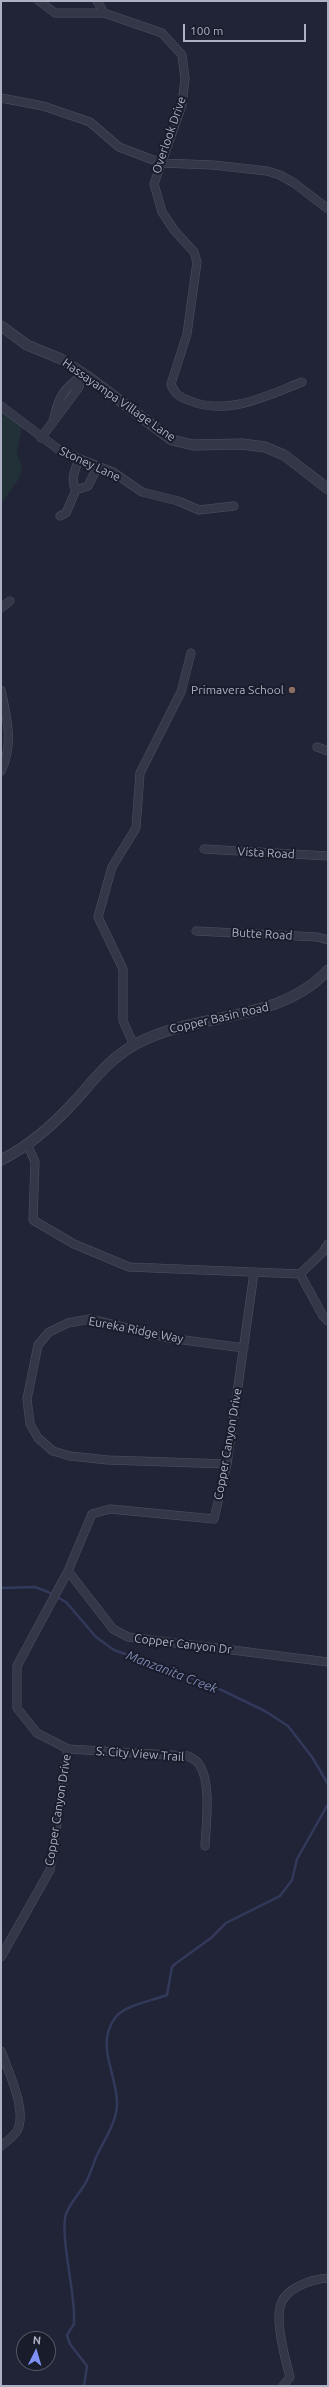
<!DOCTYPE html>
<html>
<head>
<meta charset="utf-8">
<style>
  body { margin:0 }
  #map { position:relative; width:329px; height:2387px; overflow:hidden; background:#202436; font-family:Ubuntu,sans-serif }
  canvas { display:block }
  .frame { position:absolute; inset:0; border:2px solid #adb1c4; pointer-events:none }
  .north { position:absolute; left:16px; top:2331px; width:40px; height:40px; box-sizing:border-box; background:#191c2b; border:1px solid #545868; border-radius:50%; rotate:5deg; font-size:11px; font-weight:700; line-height:16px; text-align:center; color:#adb1c4 }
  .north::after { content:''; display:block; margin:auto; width:14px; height:18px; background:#8091f6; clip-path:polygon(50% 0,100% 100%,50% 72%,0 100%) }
  .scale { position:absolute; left:183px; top:24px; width:123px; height:18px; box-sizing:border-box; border:2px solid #adb1c4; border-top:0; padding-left:5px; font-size:12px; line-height:14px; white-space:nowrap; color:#adb1c4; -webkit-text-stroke:3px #191c2b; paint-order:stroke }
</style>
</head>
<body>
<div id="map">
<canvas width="329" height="2387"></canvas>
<div class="frame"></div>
<div class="north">N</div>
<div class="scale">100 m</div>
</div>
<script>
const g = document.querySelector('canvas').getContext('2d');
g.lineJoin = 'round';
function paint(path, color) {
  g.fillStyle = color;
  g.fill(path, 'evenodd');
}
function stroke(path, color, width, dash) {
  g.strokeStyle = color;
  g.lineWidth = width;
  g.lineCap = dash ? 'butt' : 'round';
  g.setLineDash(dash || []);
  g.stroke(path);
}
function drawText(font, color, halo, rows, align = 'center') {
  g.font = font + ' Ubuntu,sans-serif';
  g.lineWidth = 4;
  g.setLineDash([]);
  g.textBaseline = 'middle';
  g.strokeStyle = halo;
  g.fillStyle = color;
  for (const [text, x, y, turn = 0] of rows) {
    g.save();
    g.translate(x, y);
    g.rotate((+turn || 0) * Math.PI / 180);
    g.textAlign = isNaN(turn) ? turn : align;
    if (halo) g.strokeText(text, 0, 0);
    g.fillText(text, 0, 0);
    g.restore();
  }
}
paint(new Path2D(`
  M1 412 22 426 17 453 22 468 18 480 1 504Z`), '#223037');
stroke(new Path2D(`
  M1 1588 35 1587 48 1592 66 1602 96 1637 114 1650 209 1684 265 1711 288 1726 312 1757 328 1784
  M84 2386 87 2366 70 2344 67 2335 74 2324V2314C74 2290 60 2234 66 2214 70 2203 79 2194 85 2184 91 2174 93 2163 98 2153 106 2137 117 2121 117 2103 117 2074 95 2045 115 2018 124 2005 152 2001 167 1995L172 1967 175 1964 211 1938 226 1923 280 1896 292 1880 297 1859 328 1804`), '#32395b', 2.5);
const minor = new Path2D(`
  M39 1 55 13H104L162 33 182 55 185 79 182 105 154 184 162 212 174 230 194 252 197 262 187 334 171 384C174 393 179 397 188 400 226 417 266 396 302 382
  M97 1 104 13
  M1 98 43 106 90 122 119 147 161 163 213 165 267 171 280 175 294 183 328 209
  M1 406 62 452 113 472 142 492 178 501 199 510 234 506
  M41 438 79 387 84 374C63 389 58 397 53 422
  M79 459C75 470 70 480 76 490L88 486 98 466
  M60 516 66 513 76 490
  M1 608 10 601
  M1 690C7 718 14 744 1 771
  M317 747 328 751
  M204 849 328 856
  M196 931 317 937 328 940
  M134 1045 123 1021V969L98 917 112 867 136 828 140 773 181 692 191 653
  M27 1144 35 1162 33 1220 74 1244 129 1267 300 1274 323 1252 328 1244
  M300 1274 323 1316 328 1321
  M227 1464 108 1460 70 1456 53 1451 38 1438 30 1424 27 1399 38 1345 49 1332 68 1323 90 1319 169 1338 244 1348
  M68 1571 113 1629 128 1637 328 1662
  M68 1749 188 1756C191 1758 196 1760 198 1763 212 1780 206 1824 205 1846
  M1 1957 50 1870 68 1749 37 1733 17 1708V1666L68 1571 92 1514 110 1509 214 1519 227 1464 254 1273
  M1 2051C8 2071 28 2111 17 2131 14 2136 6 2142 1 2146
  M283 2386 290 2377C285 2358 276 2325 280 2307 284 2288 312 2279 328 2278`);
const tertiary = new Path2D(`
  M1 326 27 345 61 359 87 376 172 440 193 445 242 444 265 447 284 455 328 489
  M1 1160C29 1146 53 1125 74 1102 93 1081 111 1057 136 1044 197 1011 278 1024 328 970`);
stroke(minor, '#4e5162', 9);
stroke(tertiary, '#4e5162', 11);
stroke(minor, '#333747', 8);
stroke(tertiary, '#333747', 10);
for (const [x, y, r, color] of [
  [292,690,4,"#8d6e63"]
]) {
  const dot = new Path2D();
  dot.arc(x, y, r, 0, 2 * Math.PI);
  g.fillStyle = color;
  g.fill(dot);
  stroke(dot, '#191c2b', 1.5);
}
drawText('12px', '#adb1c4', '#191c2b', [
  ["Overlook Drive",169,135,-71],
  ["Hassayampa Village Lane",119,400,35],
  ["Stoney Lane",90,464,25],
  ["Vista Road",266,853,3],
  ["Butte Road",262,934,3],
  ["Copper Basin Road",219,1018,-13],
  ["Eureka Ridge Way",136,1330,11],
  ["Copper Canyon Drive",228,1444,-80],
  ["Copper Canyon Dr",183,1644,7],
  ["S. City View Trail",140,1754,4],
  ["Copper Canyon Drive",58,1810,-81]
]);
drawText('12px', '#adb1c4', '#191c2b', [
  ["Primavera School",284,690]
], 'right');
drawText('italic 13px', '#7d87b1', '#191c2b', [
  ["Manzanita Creek",172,1672,21]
]);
</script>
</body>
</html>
